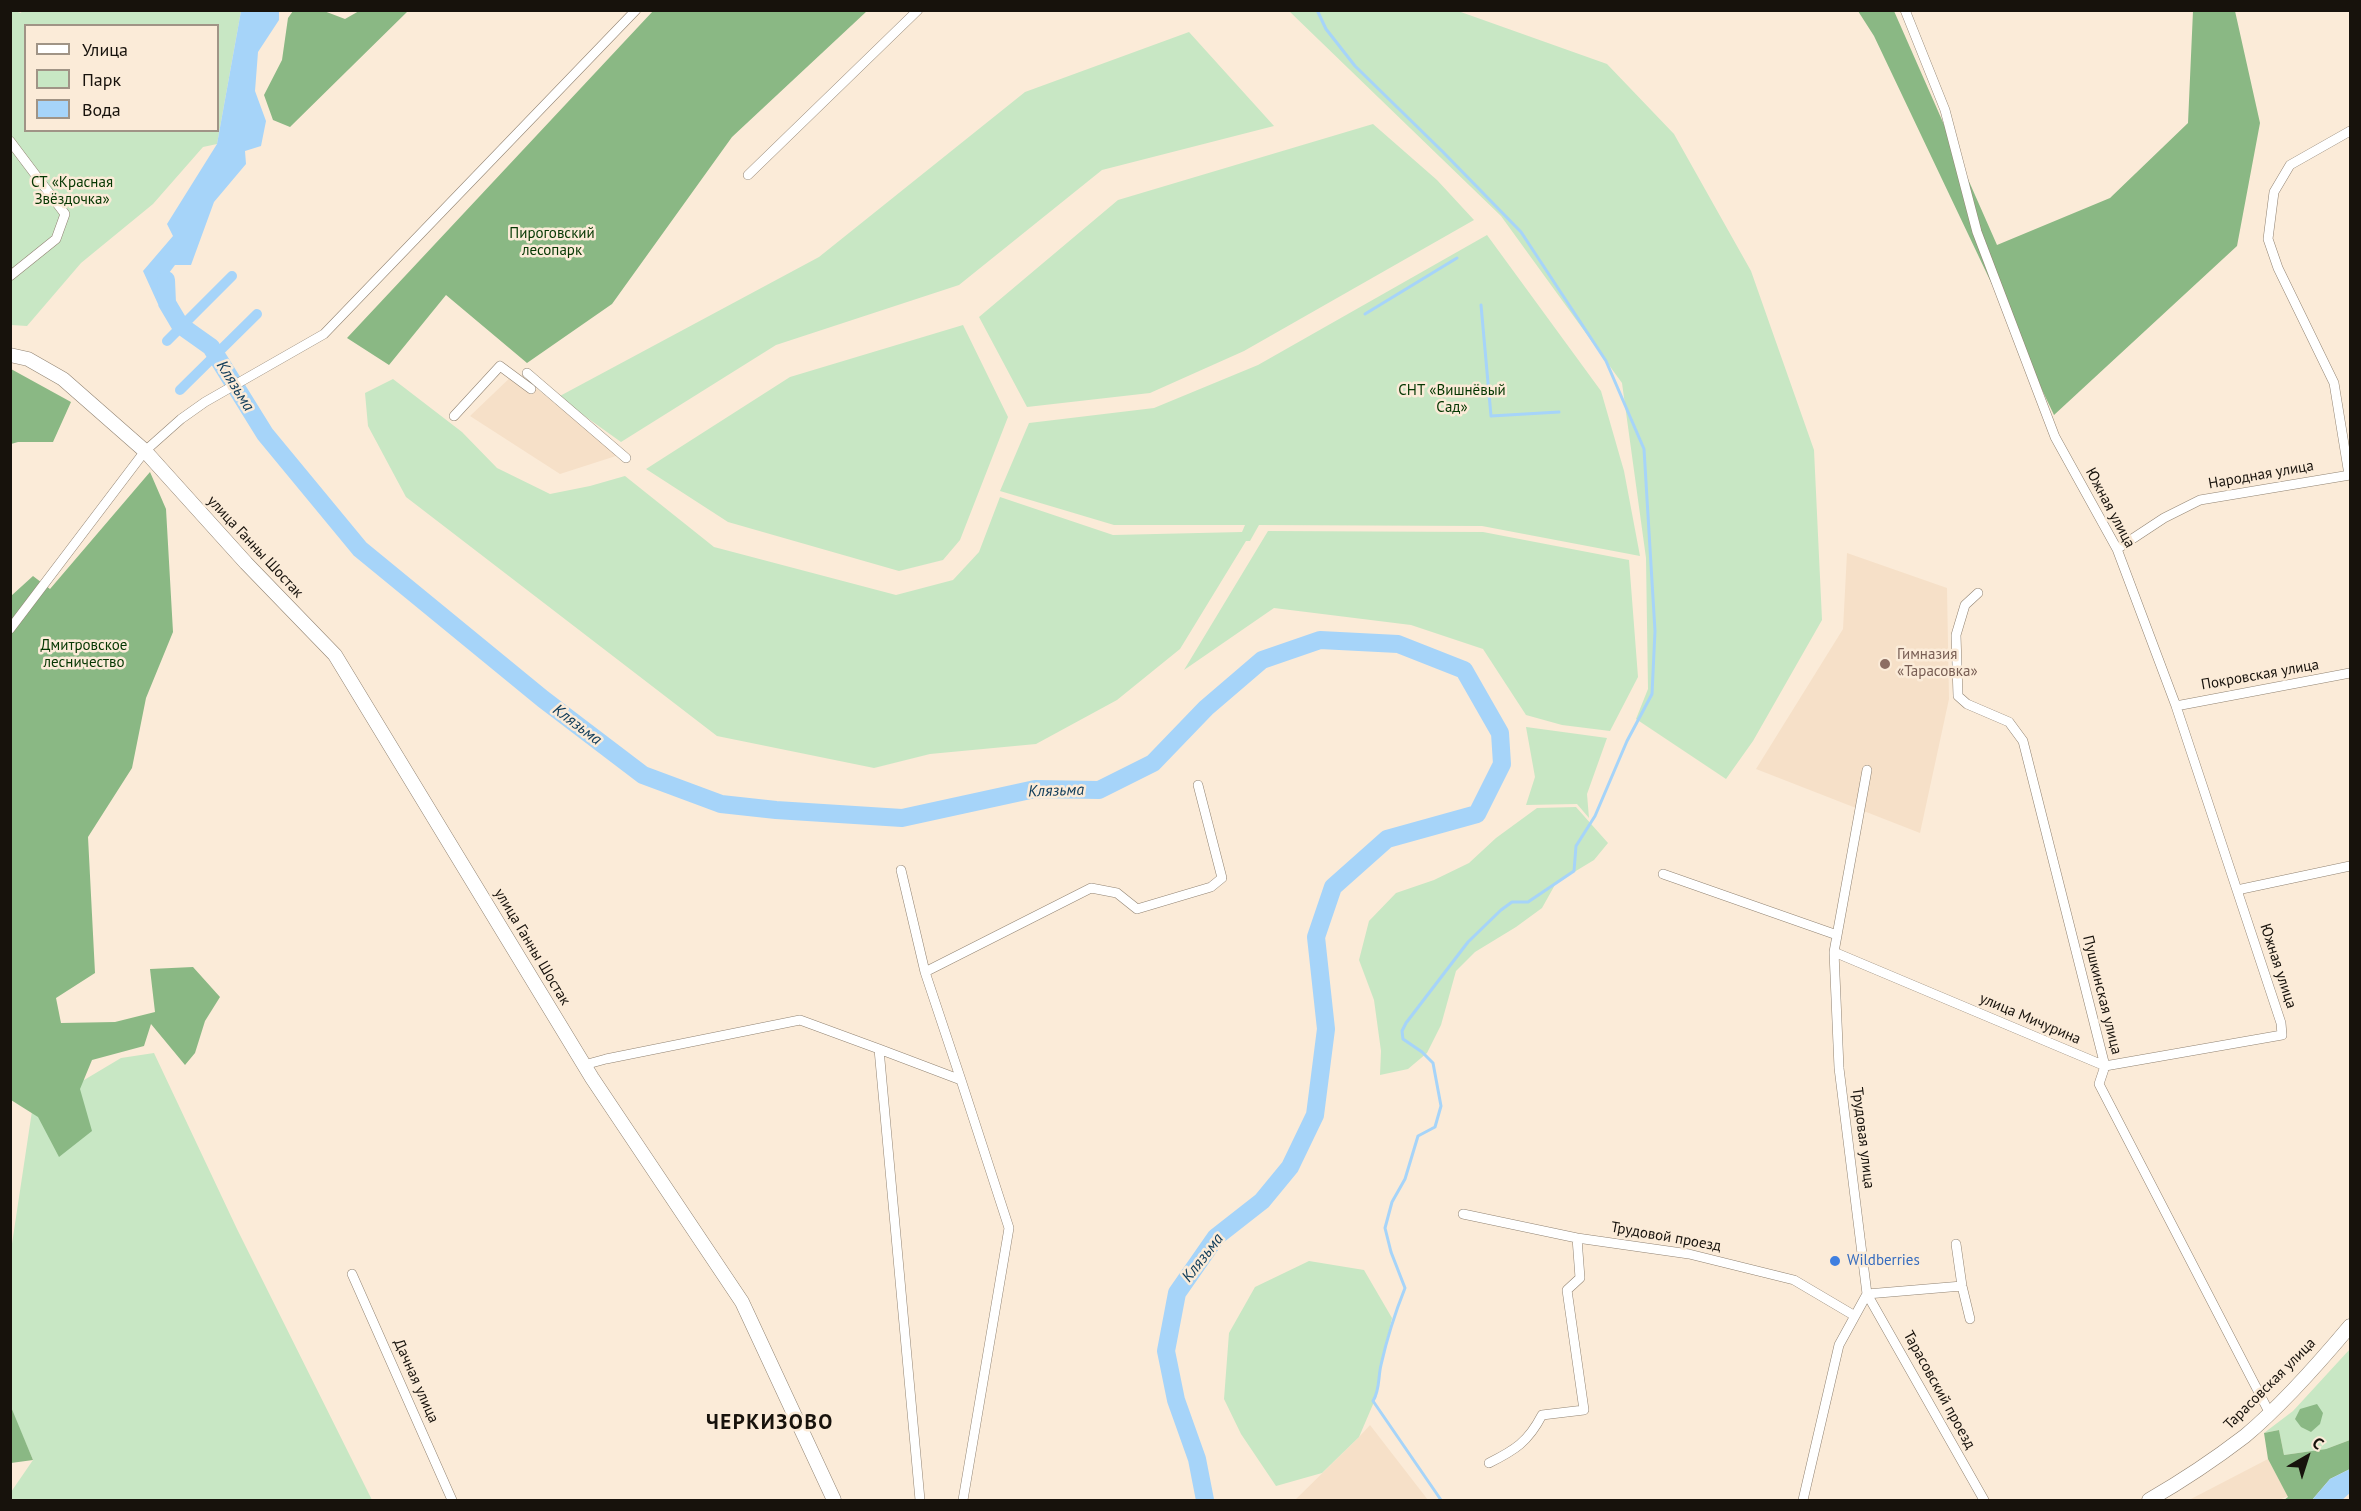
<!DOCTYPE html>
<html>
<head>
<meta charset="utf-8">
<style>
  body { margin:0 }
  #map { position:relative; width:2361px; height:1511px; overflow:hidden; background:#fbebd8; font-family:"PT Sans",sans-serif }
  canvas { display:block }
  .frame { position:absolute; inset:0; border:12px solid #17120c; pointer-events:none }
  .legend { position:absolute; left:24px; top:24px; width:195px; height:108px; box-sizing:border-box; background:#fbebd8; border:2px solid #a09486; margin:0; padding:8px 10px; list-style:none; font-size:18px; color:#17120c }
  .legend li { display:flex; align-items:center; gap:12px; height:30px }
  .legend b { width:30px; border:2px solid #a09486 }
  .north { position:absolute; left:2277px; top:1427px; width:60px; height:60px; -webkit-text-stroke:4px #fbebd8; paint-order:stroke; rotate:39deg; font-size:16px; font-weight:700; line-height:24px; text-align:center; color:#17120c }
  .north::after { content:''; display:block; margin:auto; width:21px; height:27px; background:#17120c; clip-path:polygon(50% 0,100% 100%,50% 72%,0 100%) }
</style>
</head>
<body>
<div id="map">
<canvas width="2361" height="1511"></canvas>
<div class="frame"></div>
<ul class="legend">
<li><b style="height:8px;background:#fff"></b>Улица</li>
<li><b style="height:16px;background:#c8e7c4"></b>Парк</li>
<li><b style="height:16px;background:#a6d4f9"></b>Вода</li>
</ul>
<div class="north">С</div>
</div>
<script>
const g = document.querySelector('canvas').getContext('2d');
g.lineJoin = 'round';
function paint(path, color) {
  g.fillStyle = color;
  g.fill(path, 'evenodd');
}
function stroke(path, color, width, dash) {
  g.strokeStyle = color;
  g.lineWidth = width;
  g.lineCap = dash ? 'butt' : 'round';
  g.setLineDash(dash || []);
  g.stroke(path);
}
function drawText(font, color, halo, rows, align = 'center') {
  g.font = font + ' "PT Sans",sans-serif';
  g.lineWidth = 5;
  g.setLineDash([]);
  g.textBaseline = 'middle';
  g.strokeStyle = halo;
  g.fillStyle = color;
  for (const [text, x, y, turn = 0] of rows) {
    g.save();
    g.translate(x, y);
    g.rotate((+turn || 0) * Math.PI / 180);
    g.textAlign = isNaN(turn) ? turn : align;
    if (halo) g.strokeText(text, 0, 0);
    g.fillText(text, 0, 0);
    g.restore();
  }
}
paint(new Path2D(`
  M516 372 619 455 560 474 470 416Z
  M1847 553 1947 588 1949 699 1920 833 1756 769 1843 629Z
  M1370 1425 1428 1500H1295L1359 1437Z
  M2268 1459 2288 1496 2279 1500H2189Z`), '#f6e0c8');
paint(new Path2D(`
  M11 10 21 13 22 10 241 11 217 144 203 147 153 204 81 263 27 326 11 325ZM26 26H218V130H26Z
  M1289 11H1458L1607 64 1674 134 1751 271 1814 450 1822 620 1753 741 1726 779 1636 719 1648 689 1646 558 1622 383 1501 216Z
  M1189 32 1274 126 1102 170 959 285 776 345 621 442 558 397 819 257 1025 92Z
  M1373 124 1437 180 1474 220 1244 351 1150 393 1027 407 979 317 1118 200Z
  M1487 235 1601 391 1624 471 1640 556 1482 526 1259 525 1250 541H1246L1180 649 1117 700 1036 744 930 754 874 768 717 736 406 497 368 426 365 393 393 379 462 432 497 468 550 494 590 486 625 476 714 547 896 595 953 580 979 552 1000 497 1113 535 1242 532 1245 525H1114L1000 491 1029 423 1154 408 1258 365Z
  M963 325 1008 417 960 540 943 560 899 571 728 522 646 469 790 377Z
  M1268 531 1483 532 1629 560 1638 677 1610 731 1562 725 1526 715 1483 649 1411 625 1274 608 1184 670Z
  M1526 727 1607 738 1587 794 1589 818 1577 804 1526 805 1535 777Z
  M1576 807 1608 843 1594 860 1556 883 1542 908 1516 927 1475 952 1456 971 1441 1025 1427 1053 1408 1069 1380 1075 1381 1051 1374 1000 1359 960 1369 921 1396 893 1434 880 1469 863 1496 838 1537 808Z
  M154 1053 237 1229 372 1500H11V1492L33 1460 10 1407V1257L32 1111 121 1058Z
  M1309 1261 1364 1270 1392 1318 1380 1368 1377 1395 1359 1437 1322 1473 1276 1486 1241 1434 1224 1399 1229 1333 1255 1287Z
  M2350 1349V1440L2326 1449 2284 1455 2279 1430 2264 1433 2293 1411Z`), '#c8e7c4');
paint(new Path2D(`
  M293 11H324L345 19 359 11H408L290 127 273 120 264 95 282 60 288 18Z
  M653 11H867L732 137 612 304 527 363 446 295 389 365 347 338Z
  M1858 11H1894L1997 245 2110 198 2188 123 2193 11H2235L2260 123 2237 246 2054 415 1874 36Z
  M11 369 71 402 53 442H18L11 444Z
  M150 472 166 509 173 632 146 698 132 768 88 837 95 973 56 998 61 1023 115 1022 155 1012 150 969 193 967 220 997 205 1021 195 1053 185 1065 151 1024 144 1046 92 1060 80 1089 92 1131 59 1157 38 1117 11 1100V596L33 576 50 589Z
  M2317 1404 2323 1413 2320 1424 2311 1432 2301 1427 2295 1419 2300 1409Z
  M10 1407H11L33 1460 11 1463Z
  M2279 1430 2284 1455 2326 1449 2350 1440V1469L2330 1479 2312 1500H2284L2288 1497 2268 1459 2264 1433Z`), '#8ab884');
paint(new Path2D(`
  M241 11H279V20L258 52 255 91 266 121 261 146 245 151 246 164 214 202 191 265H175L169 273 173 302 158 304 143 271 173 236 167 224 217 144Z
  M2350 1469V1493L2342 1500H2312L2330 1479Z`), '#a6d4f9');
stroke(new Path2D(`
  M1317 10 1326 29 1355 66 1443 152 1521 232 1606 361 1644 449 1655 631 1652 694 1627 741 1595 816 1576 846 1574 871 1528 902H1512L1501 910 1468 942 1406 1023 1402 1031 1403 1039 1422 1052 1433 1063 1441 1106 1435 1127 1418 1136 1405 1179 1392 1202 1385 1228 1391 1252 1405 1288C1395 1313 1387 1338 1381 1365 1378 1377 1380 1390 1373 1401L1441 1500
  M1481 305 1491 416 1559 412
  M1365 314 1457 258`), '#a6d4f9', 3);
stroke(new Path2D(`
  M167 341 232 276
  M180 390 257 314`), '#a6d4f9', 10);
stroke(new Path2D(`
  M166 280 167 303 180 325 211 347 265 434 360 549 543 699 643 775 721 804 776 810 902 818 1035 789 1099 790 1153 763 1206 708 1262 660 1320 640 1398 644 1464 670 1500 733 1502 764 1477 814 1387 839 1333 887 1316 937 1326 1029 1315 1115 1290 1167 1262 1201 1216 1237 1177 1293 1166 1351 1176 1400 1197 1459 1205 1500`), '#a6d4f9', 18);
const street = new Path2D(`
  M10 141 65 214 56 239 10 276
  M748 175 918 10
  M527 373 626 458
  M454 416 500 366 531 389
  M2349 475 2334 383 2278 268 2268 239 2274 192 2290 165 2350 131
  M2117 549 2164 518 2200 500 2350 475
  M1978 593 1965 605 1956 635 1958 696 1967 704 2009 722 2023 741 2105 1066 2099 1084 2269 1412
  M10 629 145 451 181 419 205 402 324 334 636 10
  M2176 706 2350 673
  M901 870 925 972
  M1663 874 1837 935
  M2237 890 2350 866
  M1834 952 2105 1066 2282 1035 2281 1023 2176 706 2117 549 2055 437 1977 232 1945 110 1905 10
  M584 1065 606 1059 800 1020 879 1049
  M961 1080 925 972 1091 888 1117 893 1137 909 1211 887 1222 878 1198 785
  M1463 1214 1577 1238 1689 1254 1794 1280 1855 1316
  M1956 1244 1962 1286 1970 1319
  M352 1274 452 1500
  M1867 1294 1984 1500
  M1867 1294 1962 1286
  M1489 1463C1515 1450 1528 1442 1542 1415L1584 1410 1567 1290 1580 1278 1577 1238
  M920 1500 879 1049 961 1080 1009 1228 963 1500
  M1803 1500 1839 1345 1867 1294 1839 1068 1834 952 1867 770`);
const secondary = new Path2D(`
  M10 355 28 359 63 379 145 451 246 563 335 655 592 1078 742 1302 834 1500
  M2149 1500C2182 1481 2215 1459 2245 1436 2282 1405 2319 1363 2350 1326`);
stroke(street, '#918372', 10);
stroke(secondary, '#918372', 15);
stroke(street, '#fff', 9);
stroke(secondary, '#fff', 14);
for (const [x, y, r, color] of [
  [1885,664,6,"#8d6e63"],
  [1835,1261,6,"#3f7fe0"]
]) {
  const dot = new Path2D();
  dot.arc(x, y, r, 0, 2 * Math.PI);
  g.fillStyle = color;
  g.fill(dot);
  stroke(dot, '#fbebd8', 2);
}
drawText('15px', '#053702', '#fbebd8', [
  ["СТ «Красная",72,183],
  ["Звёздочка»",72,200],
  ["Пироговский",552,234],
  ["лесопарк",552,251],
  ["СНТ «Вишнёвый",1452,391],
  ["Сад»",1452,408],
  ["Дмитровское",84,646],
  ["лесничество",84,663]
]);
drawText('15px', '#17120c', '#fbebd8', [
  ["Народная улица",2261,475,-10],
  ["Южная улица",2110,508,62],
  ["улица Ганны Шостак",255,547,47],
  ["Покровская улица",2260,675,-10],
  ["улица Ганны Шостак",532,947,59],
  ["Южная улица",2278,966,72],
  ["Пушкинская улица",2102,995,76],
  ["улица Мичурина",2030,1019,23],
  ["Трудовая улица",1863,1138,83],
  ["Трудовой проезд",1666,1237,10],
  ["Дачная улица",416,1381,66],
  ["Тарасовская улица",2270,1384,-45],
  ["Тарасовский проезд",1939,1390,61]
]);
drawText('15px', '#785e54', '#fbebd8', [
  ["Гимназия",1897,655],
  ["«Тарасовка»",1897,672]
], 'left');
drawText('15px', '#366cbe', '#fbebd8', [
  ["Wildberries",1847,1261]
], 'left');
drawText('italic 16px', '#0d3a58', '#fbebd8', [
  ["Клязьма",235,386,58],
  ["Клязьма",577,725,37],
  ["Клязьма",1056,791,-2],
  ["Клязьма",1203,1258,-52]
]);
g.letterSpacing = '1.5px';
drawText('bold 21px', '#17120c', '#fbebd8', [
  ["ЧЕРКИЗОВО",770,1423]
]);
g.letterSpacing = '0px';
</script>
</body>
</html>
